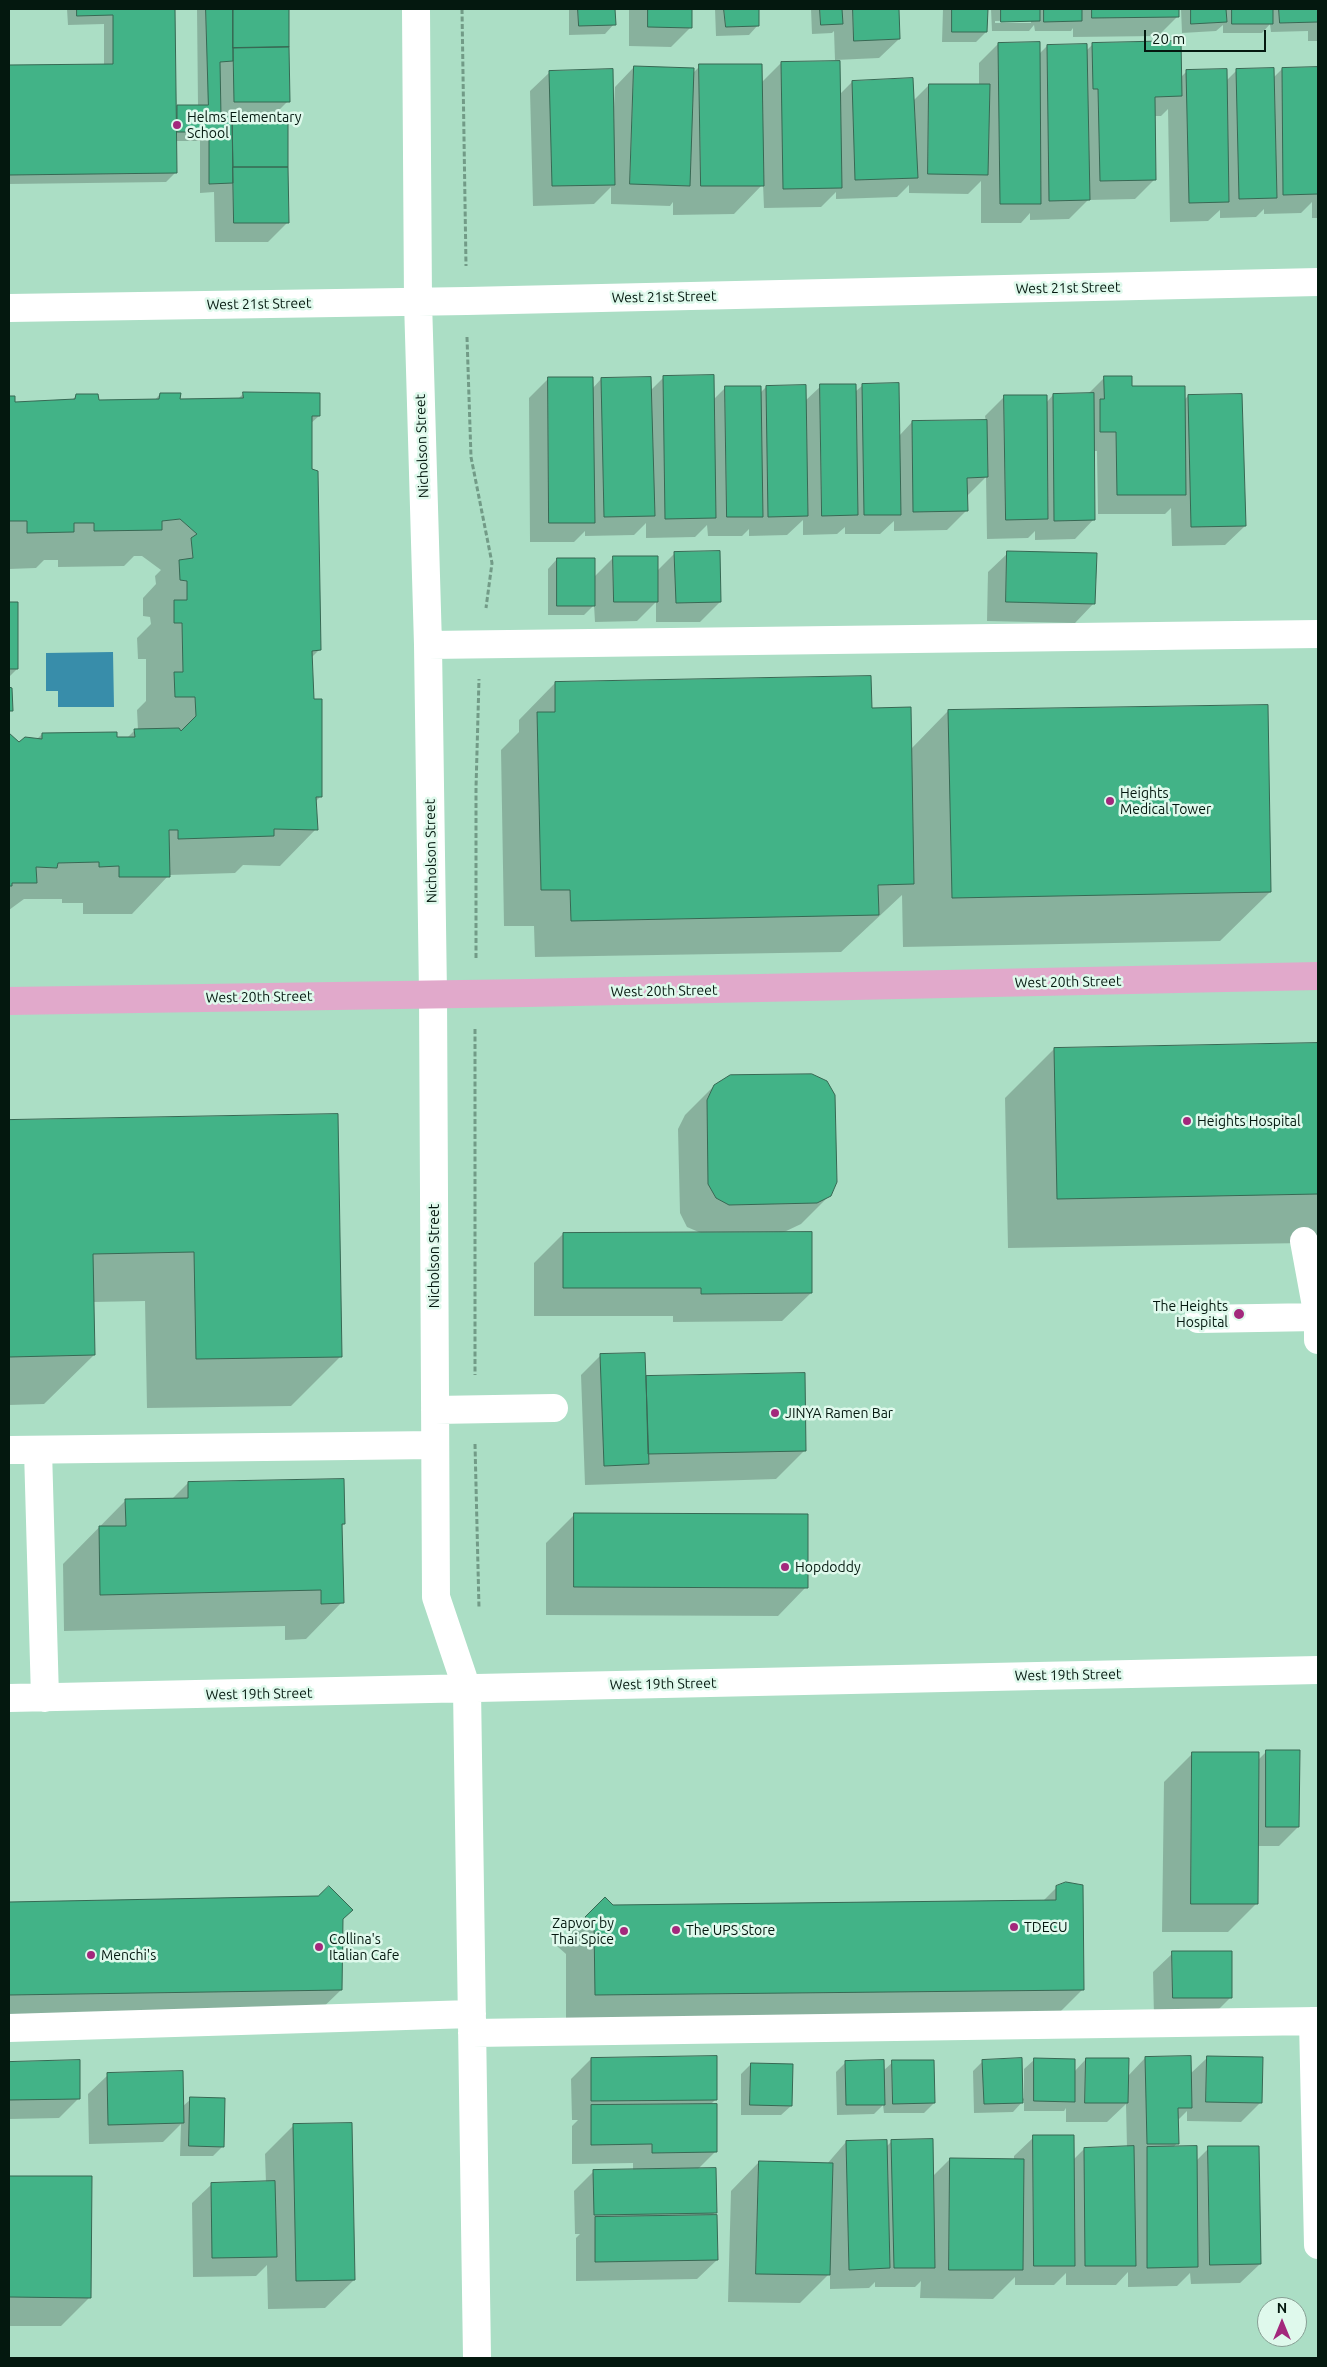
<!DOCTYPE html>
<html>
<head>
<meta charset="utf-8">
<style>
  body { margin:0 }
  #map { position:relative; width:1327px; height:2367px; overflow:hidden; background:#abdec5; font-family:Ubuntu,sans-serif }
  canvas { display:block }
  .frame { position:absolute; inset:0; border:10px solid #04180f; pointer-events:none }
  .north { position:absolute; left:1257px; top:2297px; width:50px; height:50px; box-sizing:border-box; background:#dff9ec; border:1px solid #879f94; border-radius:50%; rotate:0deg; font-size:14px; font-weight:700; line-height:20px; text-align:center; color:#04180f }
  .north::after { content:''; display:block; margin:auto; width:18px; height:22px; background:#a3287c; clip-path:polygon(50% 0,100% 100%,50% 72%,0 100%) }
  .scale { position:absolute; left:1144px; top:30px; width:122px; height:22px; box-sizing:border-box; border:2px solid #04180f; border-top:0; padding-left:6px; font-size:15px; line-height:18px; white-space:nowrap; color:#04180f; -webkit-text-stroke:4px #dff9ec; paint-order:stroke }
</style>
</head>
<body>
<div id="map">
<canvas width="1327" height="2367"></canvas>
<div class="frame"></div>
<div class="north">N</div>
<div class="scale">20 m</div>
</div>
<script>
const g = document.querySelector('canvas').getContext('2d');
g.lineJoin = 'round';
function paint(path, color) {
  g.fillStyle = color;
  g.fill(path, 'evenodd');
}
function stroke(path, color, width, dash) {
  g.strokeStyle = color;
  g.lineWidth = width;
  g.lineCap = dash ? 'butt' : 'round';
  g.setLineDash(dash || []);
  g.stroke(path);
}
function drawText(font, color, halo, rows, align = 'center') {
  g.font = font + ' Ubuntu,sans-serif';
  g.lineWidth = 5;
  g.setLineDash([]);
  g.textBaseline = 'middle';
  g.strokeStyle = halo;
  g.fillStyle = color;
  for (const [text, x, y, turn = 0] of rows) {
    g.save();
    g.translate(x, y);
    g.rotate((+turn || 0) * Math.PI / 180);
    g.textAlign = isNaN(turn) ? turn : align;
    if (halo) g.strokeText(text, 0, 0);
    g.fillText(text, 0, 0);
    g.restore();
  }
}
paint(new Path2D(`
  M113 652 114 707H58V691H46V653Z`), '#388daa');
paint(new Path2D(`
  M67 9H174L175 106H198L197 9H287L288 101 273 116 288 222 268 242H215L214 192 200 193V141H176V172L166 182 9 184V66L104 65V24L68 25Z
  M569 9H614V24L605 34 569 35Z
  M629 9H691V27L671 47 629 46Z
  M715 9H757L758 25 749 35 716 36Z
  M811 9H898L899 39 879 58 835 60 834 31 832 33 812 34Z
  M943 9H986V32L976 42H942Z
  M991 9H1178V16L1158 36 1073 37V28L1071 31H1035L1034 25 1029 31H992ZM1031 20V23H995V21Z
  M1181 9H1318V41H1308V31L1271 32 1270 24 1262 33H1223V25L1216 31 1182 33Z
  M998 44 1038 55 1047 46 1086 51 1093 44 1180 78 1187 71 1226 81 1237 70 1273 78 1282 69 1318 68V218H1312V202L1301 213 1264 214V209L1256 217 1220 218V210L1208 221 1170 222 1168 109 1161 116H1154L1155 179 1135 199 1088 200 1069 219 1030 220V213L1021 223H981V181L968 194 909 193V185L897 197 836 199V192L821 207 764 208 763 184 734 214 673 215V202L670 206 611 204V187L594 204 533 206 530 91 550 72 612 106H614L615 87 634 67 693 73 700 66 761 83 781 63 839 95 852 82 913 101 929 85H979V63Z
  M664 377 713 400 725 388 760 393 766 387 805 401 821 386 855 392 863 385 899 436 912 422H986L985 416 1005 396 1046 403 1053 395 1088 394 1105 377 1131 388 1184 400 1188 396 1245 526 1225 545 1172 546 1171 508 1165 514H1098L1097 451H1093L1094 519 1075 539 1035 540V531L1028 538 987 539 986 477 967 496 966 511 947 530 894 531V521L880 534H845V527L837 534 803 535V520L787 535 749 536V529L742 536H708L707 525 695 537 646 538V523L634 535 585 536V531L574 542H530L529 398 548 379 592 389 601 379 650 391Z
  M244 393 319 416 310 424 319 650 311 658 321 796 315 802 316 829 280 866 243 865 235 873 169 875 132 914H83V903H62V899H24L9 910V735L19 744 36 740 42 734 127 738 135 730H138L137 710 146 701V659H138L137 638 151 624 150 617 143 616V598L156 584 155 576 161 570 142 556H134L124 566 58 567V560H44L36 568 9 569V584V397H14V403L71 401 77 395 98 401 155 400 160 394 179 400 238 399Z
  M675 553 720 602 700 622H656V602L637 621 595 622 594 605 584 615H548V569L557 559 594 577 614 557 657 571Z
  M1008 553 1094 603 1075 623 987 621 988 572Z
  M9 603H17V669L9 677Z
  M555 683 871 709 911 749 948 711 1270 892 1220 941 903 947 902 895 841 952 535 957 534 926H504L501 750 519 732V720Z
  M1318 1044V1319L1304 1243 1008 1248 1005 1098 1054 1049Z
  M714 1086 830 1195 801 1224 782 1233 811 1293 782 1321 673 1322V1316H534V1263L563 1234 701 1233 687 1227 680 1213 678 1129 685 1115Z
  M337 1115 341 1356 291 1406 147 1408 145 1301 93 1302 94 1355 44 1404 9 1405V1121Z
  M601 1355 645 1378 803 1374 805 1450 776 1479 585 1485 581 1375Z
  M188 1483 344 1524 341 1527 342 1602 306 1639 285 1640V1626L64 1631 63 1564 126 1500 172 1499Z
  M575 1514 806 1587 778 1616 546 1615V1543Z
  M1267 1751 1298 1827 1279 1846H1257V1903L1228 1932H1162L1164 1782 1193 1753 1258 1760Z
  M1057 1887 1083 1989 1054 2018 566 2023V1954L557 1946 605 1899 613 1906 1042 1902Z
  M318 1897 341 1919V1990L312 2018 9 2023V1904Z
  M1173 1953 1231 1997 1211 2017H1154L1153 1972Z
  M1145 2058 1190 2074 1207 2058 1261 2102 1241 2122 1187 2121V2111L1177 2121V2143L1173 2148 1196 2161 1209 2148 1260 2264 1240 2283 1191 2284 1190 2273 1177 2286 1128 2287V2272L1116 2285H1066V2273L1054 2285H1015V2277L993 2299 920 2298 921 2281 915 2287H875V2282L869 2288 830 2289V2273L800 2303 728 2302 731 2191 759 2162 827 2164 846 2142 886 2147 892 2141 932 2177 950 2159 1014 2160V2156L1034 2137 1073 2160 1084 2149 1127 2148 1126 2104 1107 2122H1066V2108L1064 2111H1024V2100L1013 2112 974 2113 973 2071 983 2061 1024 2099V2069L1034 2060 1074 2072 1086 2059 1128 2076Z
  M591 2059 716 2099 710 2105 716 2151 697 2170 715 2212 711 2217 717 2260 697 2279 576 2281V2238L580 2234H575L574 2191 594 2171H633V2163L572 2164V2126L578 2120H572L571 2079Z
  M78 2062 79 2098 59 2118 9 2119V2063Z
  M846 2062 883 2071 893 2062 934 2103 924 2113H884L883 2105 874 2114 837 2115 836 2072Z
  M751 2064 791 2106 781 2115H741V2074Z
  M108 2075 182 2107 191 2099 222 2147 213 2156H180L181 2124 163 2142 89 2144 88 2094Z
  M294 2125 354 2280 325 2308 268 2309 267 2265 256 2276 193 2277 192 2203 212 2184 266 2183 265 2154Z
  M9 2177 91 2178 90 2297 61 2326H9Z`), '#0003');
const building = new Path2D(`
  M77 9H175L177 173 9 175V65L113 64V15L77 16Z
  M206 9H233V61L220 62 221 116H232L233 183 209 184V132H177V105H208Z
  M233 9H289V47L233 48Z
  M578 9H615L616 25 579 26Z
  M648 9H692V28L648 27Z
  M724 9H759V26L726 27Z
  M820 9H842L843 24 821 25Z
  M853 9H899L900 39 854 41Z
  M952 9H988L987 32H952Z
  M1001 9H1040V21L1001 22Z
  M1044 9H1082V21L1044 22Z
  M1092 9H1179V17L1092 18Z
  M1191 9H1226L1227 22 1191 24Z
  M1232 9H1273V24H1232Z
  M1279 9H1318V22L1280 23Z
  M1181 41 1182 96 1155 97 1156 180 1100 181 1098 89H1093L1092 43Z
  M1040 42 1041 204H1000L998 43Z
  M1087 44 1090 200 1049 201 1047 45Z
  M289 47 290 102H234L233 48Z
  M840 61 842 188 783 189 781 62Z
  M699 64H762L764 186H701Z
  M634 66 694 68 690 186 630 184Z
  M1318 67V194L1283 195 1282 68Z
  M1274 68 1277 198 1239 199 1236 69Z
  M613 69 615 185 552 186 549 71Z
  M1227 69 1229 202 1189 203 1186 70Z
  M913 78 918 178 855 180 852 81Z
  M929 84H990L988 175 928 174Z
  M288 115V167H233L232 116Z
  M233 167H288L289 223H234Z
  M714 375 716 518 665 519 663 376Z
  M1104 376H1132V386H1185L1186 495H1117L1116 432H1100V399H1104Z
  M548 377H593L595 523H549Z
  M651 377 655 516 604 517 601 378Z
  M899 383 901 515H864L862 384Z
  M820 384H856L858 515 822 516Z
  M806 385 808 516 768 517 766 386Z
  M725 386H761L763 517H727Z
  M243 392 320 393V416H312V469L318 471 321 650 312 651 314 699H322V797H316L318 830 274 829V836L178 839V830H169L170 877H119V866L99 867V862L58 863 57 868 36 867 37 883H12V886H9V733L19 742 25 737 42 739V733L117 732V737H135L134 729 179 728 181 731 196 716 195 697H175L174 672H183L182 623H174V600H187V581L180 580 179 560 193 558 191 538 197 534 180 519 162 521V530L94 531V523H74V532L27 533V521H9V396H15V402L75 399 76 394H98L99 400 159 399 160 393H181L180 399 243 398Z
  M1094 393 1095 520 1054 521 1053 394Z
  M1242 394 1246 526 1191 527 1188 395Z
  M1004 395H1047L1048 519 1006 520Z
  M987 420 988 477 967 478 968 511 913 512 912 421Z
  M720 551 721 602 676 603 674 552Z
  M1007 551 1097 553 1095 604 1006 602Z
  M613 556H658V602H614Z
  M557 558H595V606H557Z
  M9 602H18V669H9Z
  M871 676 872 708 911 707 914 884 878 885 879 915 571 921 570 890H541L537 712H555V682Z
  M9 687 12 688 13 711H9Z
  M1268 705 1271 892 952 898 948 710Z
  M1318 1043V1194L1057 1199 1054 1048Z
  M812 1074 827 1081 835 1095 837 1182 831 1196 817 1203 729 1205 716 1198 708 1184 707 1100 714 1085 730 1075Z
  M338 1114 342 1357 196 1359 194 1252 93 1254 95 1355 9 1357V1120Z
  M812 1232V1293L701 1294V1288H563V1233Z
  M645 1353 649 1464 604 1466 600 1354Z
  M805 1373 806 1451 648 1454 646 1376Z
  M344 1479 345 1524H342L344 1603 321 1604V1590L100 1595 99 1526H126L125 1499 188 1498V1482Z
  M574 1513 808 1514V1588L574 1587Z
  M1266 1750H1300L1299 1827H1266Z
  M1192 1752H1259L1258 1904H1191Z
  M1066 1882 1083 1885 1084 1990 595 1995 594 1925 585 1917 605 1897 613 1905 1056 1900V1886Z
  M329 1886 353 1910 343 1919 342 1990 9 1995V1902L318 1896Z
  M1172 1951H1232V1998H1173Z
  M717 2056V2100L591 2101V2058Z
  M1191 2056 1192 2108H1178L1179 2144H1147L1145 2057Z
  M1207 2056 1263 2057 1262 2103 1206 2102Z
  M1022 2058 1023 2103 984 2104 982 2060Z
  M1034 2058 1075 2059V2102L1034 2101Z
  M1086 2058H1129L1128 2103H1085Z
  M80 2060V2099L9 2100V2062Z
  M884 2060 885 2105H846L845 2061Z
  M892 2060H934L935 2103 893 2104Z
  M751 2063 793 2064 792 2106 750 2105Z
  M183 2071 184 2123 108 2125 107 2073Z
  M190 2097 225 2098 224 2147 189 2146Z
  M717 2104V2152L652 2153V2144L591 2145V2105Z
  M352 2123 355 2280 296 2281 293 2124Z
  M1033 2135H1074L1075 2266H1034Z
  M933 2139 935 2268H894L891 2140Z
  M887 2140 890 2268 849 2270 846 2141Z
  M1134 2146 1136 2266H1085L1084 2148Z
  M1197 2146 1198 2267 1147 2268V2147Z
  M1208 2146H1259L1261 2264 1210 2265Z
  M950 2158 1024 2159 1023 2270H949Z
  M759 2161 833 2163 830 2275 756 2274Z
  M716 2168 717 2213 594 2215 593 2170Z
  M9 2176H92L91 2298 9 2297Z
  M275 2181 277 2257 212 2258 211 2183Z
  M717 2215 718 2260 595 2262V2217Z`);
paint(building, '#42b387');
stroke(building, '#376853', 1);
stroke(new Path2D(`
  M462 9 466 266
  M467 337 471 457 492 563 486 608
  M476 958V788L479 679
  M475 1029V1375
  M475 1444 479 1608`), '#729b87', 3, [5, 2.5]);
stroke(new Path2D(`
  M416 9 418 301 428 645 433 994 436 1597 467 1689 477 2358
  M9 308 467 301 1318 282
  M428 645 1318 634
  M1304 1241 1318 1317V1340
  M1198 1319 1318 1317
  M435 1410 554 1408
  M9 1450 435 1445
  M38 1450 45 1698
  M9 1698 1318 1670
  M1313 2021 1318 2245
  M9 2028 472 2014
  M472 2033 1318 2021`), '#fff', 28);
stroke(new Path2D(`
  M9 1001 528 993 1318 976`), '#e1a9cb', 28);
for (const [x, y, r, color] of [
  [177,125,5,"#a3287c"],
  [1110,801,5,"#a3287c"],
  [1187,1121,5,"#a3287c"],
  [1239,1314,6,"#a3287c"],
  [775,1413,5,"#a3287c"],
  [785,1567,5,"#a3287c"],
  [1014,1927,5,"#a3287c"],
  [676,1930,5,"#a3287c"],
  [624,1931,5,"#a3287c"],
  [319,1947,5,"#a3287c"],
  [91,1955,5,"#a3287c"]
]) {
  const dot = new Path2D();
  dot.arc(x, y, r, 0, 2 * Math.PI);
  g.fillStyle = color;
  g.fill(dot);
  stroke(dot, '#dff9ec', 2);
}
drawText('14px', '#04180f', '#dff9ec', [
  ["Helms Elementary",187,117],
  ["School",187,133],
  ["Heights",1120,793],
  ["Medical Tower",1120,809],
  ["Heights Hospital",1197,1121],
  ["The Heights",1228,1306,"right"],
  ["Hospital",1228,1322,"right"],
  ["JINYA Ramen Bar",785,1413],
  ["Hopdoddy",795,1567],
  ["Zapvor by",614,1923,"right"],
  ["Thai Spice",614,1939,"right"],
  ["TDECU",1024,1927],
  ["The UPS Store",686,1930],
  ["Collina's",329,1939],
  ["Italian Cafe",329,1955],
  ["Menchi's",101,1955]
], 'left');
drawText('14px', '#04180f', '#dff9ec', [
  ["West 21st Street",1068,288,-1],
  ["West 21st Street",664,297,-1],
  ["West 21st Street",259,304,-1],
  ["Nicholson Street",422,446,-92],
  ["Nicholson Street",431,851,-91],
  ["West 20th Street",1068,982,-1],
  ["West 20th Street",664,991,-1],
  ["West 20th Street",259,997,-1],
  ["Nicholson Street",434,1256,-90],
  ["West 19th Street",1068,1675,-1],
  ["West 19th Street",663,1684,-1],
  ["West 19th Street",259,1694,-1]
]);
</script>
</body>
</html>
